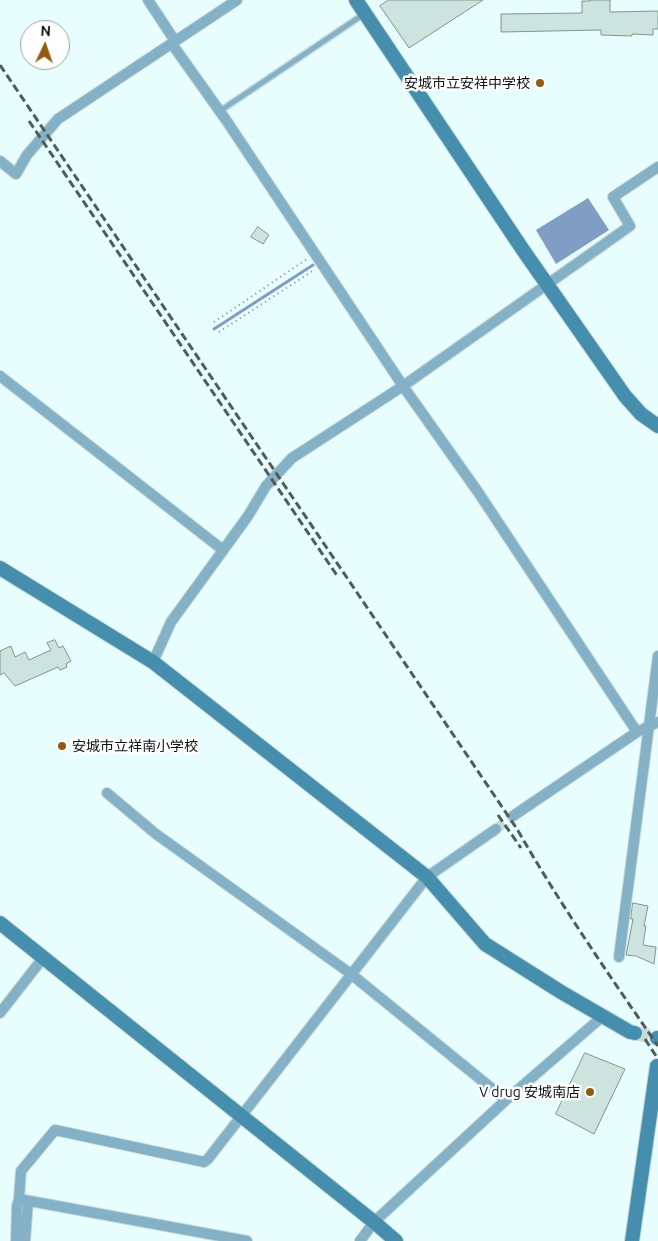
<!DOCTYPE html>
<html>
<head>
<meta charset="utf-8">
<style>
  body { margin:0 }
  #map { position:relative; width:658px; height:1241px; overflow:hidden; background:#e8fdfe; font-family:Ubuntu,sans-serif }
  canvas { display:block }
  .north { position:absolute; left:20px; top:20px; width:50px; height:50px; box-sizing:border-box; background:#fff; border:1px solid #9da1a1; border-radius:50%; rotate:3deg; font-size:14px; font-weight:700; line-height:20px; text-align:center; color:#0b1414 }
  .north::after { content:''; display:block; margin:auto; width:18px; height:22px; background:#925b12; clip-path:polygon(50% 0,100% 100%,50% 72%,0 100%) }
</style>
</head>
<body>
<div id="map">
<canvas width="658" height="1241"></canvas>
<div class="north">N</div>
</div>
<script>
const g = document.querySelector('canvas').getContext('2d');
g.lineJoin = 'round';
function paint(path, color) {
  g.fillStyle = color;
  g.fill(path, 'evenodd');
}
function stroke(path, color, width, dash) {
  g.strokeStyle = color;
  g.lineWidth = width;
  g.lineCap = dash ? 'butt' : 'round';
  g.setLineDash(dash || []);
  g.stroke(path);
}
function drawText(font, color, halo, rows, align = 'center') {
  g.font = font + ' Ubuntu,"Noto Sans JP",sans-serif';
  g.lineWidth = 5;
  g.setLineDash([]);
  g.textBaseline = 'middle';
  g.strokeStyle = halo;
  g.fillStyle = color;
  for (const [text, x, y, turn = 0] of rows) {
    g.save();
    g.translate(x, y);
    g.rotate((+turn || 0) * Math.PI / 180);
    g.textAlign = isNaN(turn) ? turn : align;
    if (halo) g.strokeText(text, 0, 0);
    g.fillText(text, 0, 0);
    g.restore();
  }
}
paint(new Path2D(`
  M588 198 609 230 556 264 536 230Z`), '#809dc4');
stroke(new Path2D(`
  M214 329 313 265`), '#809dc4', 3);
const building = new Path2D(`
  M389 0H483L409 48 380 6Z
  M590 0H610V12L658 11V29H653V35L632 34V36L601 35V30L501 32V14L582 13V1H590Z
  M258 227 269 235 263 244 251 237Z
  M55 640 59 648 63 646 71 661 66 664 67 667 60 670 58 667 15 686 4 673 0 675V651L11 646 15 657 25 652 29 660 51 650 47 643Z
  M633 903 648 906 644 926H646L643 945 656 947 654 964 636 956 626 955 633 919H631Z
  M585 1053 625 1069 594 1134 556 1114Z`);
paint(building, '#cce4dd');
stroke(building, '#7f968f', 1);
stroke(new Path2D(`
  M496 829 513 816`), '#c7dadb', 10, [10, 5]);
stroke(new Path2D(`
  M635 1033 657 1038`), '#c7dadb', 14, [14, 7]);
const lane = new Path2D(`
  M220 111 364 14`);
const street = new Path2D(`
  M148 0 175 41
  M172 44 226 120 403 386 478 492 637 732
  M0 161 16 174 27 155 58 119 237 0
  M0 376 223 550
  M153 662 171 622 248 516 266 486 292 458 403 386 630 226 613 197 658 167
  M107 793 156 834 351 974 506 1100
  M513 816 637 732 658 722
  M619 957 658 656
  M0 1013 43 958
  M16 1241 17 1206 19 1199
  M25 1241 28 1201
  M247 1241 19 1199 21 1171 55 1130 204 1162 208 1159 427 877 496 829
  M360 1241 374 1222 506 1100 603 1016`);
const secondary = new Path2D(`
  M356 0 523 250 625 396 641 414 658 426
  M0 568 153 662 427 877 485 944 561 992 630 1032 635 1033
  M0 923 374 1222 396 1241
  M657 1038H658
  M632 1241 657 1066`);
stroke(lane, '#c5d8d9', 8);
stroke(street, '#c5d8d9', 12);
stroke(secondary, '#c5d8d9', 16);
stroke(new Path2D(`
  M214 322 307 259
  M219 332 314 270`), '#798888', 2, [1, 4]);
stroke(lane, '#84b1c6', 5);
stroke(street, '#84b1c6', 10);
stroke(secondary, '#458ead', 14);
stroke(new Path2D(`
  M0 65 517 829C560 904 609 975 658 1046
  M29 121 338 577
  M498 815 521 848
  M645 1039 658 1059`), '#4f5c5c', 3, [8, 4]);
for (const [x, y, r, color] of [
  [540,83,5,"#925b12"],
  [62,746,5,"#925b12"],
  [590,1092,5,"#925b12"]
]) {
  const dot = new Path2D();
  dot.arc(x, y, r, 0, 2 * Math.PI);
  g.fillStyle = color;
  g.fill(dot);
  stroke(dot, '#fff', 2);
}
drawText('14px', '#0b1414', '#fff', [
  ["安城市立安祥中学校",530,83],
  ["安城市立祥南小学校",72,746,"left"],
  ["V drug 安城南店",580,1092]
], 'right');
</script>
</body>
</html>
